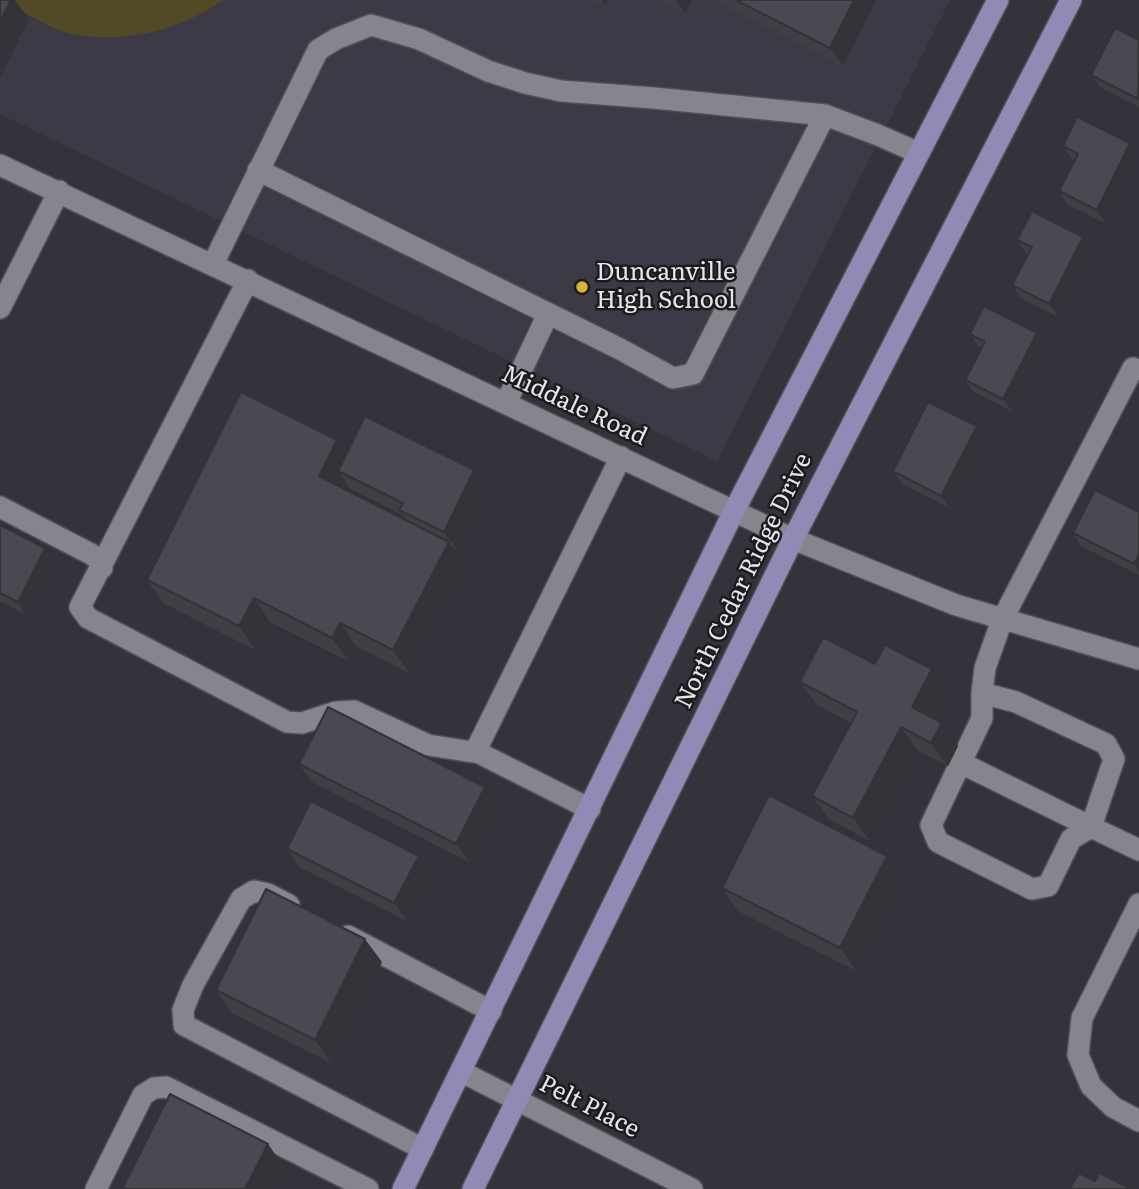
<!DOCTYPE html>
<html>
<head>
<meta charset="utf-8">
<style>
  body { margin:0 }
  canvas { display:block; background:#34323a }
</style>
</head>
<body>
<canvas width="1139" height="1189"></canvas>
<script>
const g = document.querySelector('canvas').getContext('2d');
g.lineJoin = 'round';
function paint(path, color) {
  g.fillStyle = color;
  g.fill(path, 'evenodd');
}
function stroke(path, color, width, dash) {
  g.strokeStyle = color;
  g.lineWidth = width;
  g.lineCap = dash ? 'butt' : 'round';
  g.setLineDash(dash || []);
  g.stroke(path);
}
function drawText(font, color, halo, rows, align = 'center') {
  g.font = font + ' Literata,serif';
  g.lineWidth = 5;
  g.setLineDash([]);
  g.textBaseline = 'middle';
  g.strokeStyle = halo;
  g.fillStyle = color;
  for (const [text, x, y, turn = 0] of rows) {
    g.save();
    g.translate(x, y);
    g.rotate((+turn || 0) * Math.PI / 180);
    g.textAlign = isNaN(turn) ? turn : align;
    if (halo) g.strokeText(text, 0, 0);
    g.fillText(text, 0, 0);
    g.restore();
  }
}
paint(new Path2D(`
  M0 0H950L717 461 0 114Z`), '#3d3a47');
paint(new Path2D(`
  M0 0H223C180 31 120 45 68 33 55 30 41 21 28 15 19 10 8 6 0 0Z`), '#524926');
const minor = new Path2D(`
  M0 165 793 539 956 605 1139 659
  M258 170 620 349 673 378 693 374 825 115
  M213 264 318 50 336 39 371 25 419 39 488 71 525 83 561 91 654 98 825 115 878 135 919 153
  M248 280 80 607 88 618 287 722 302 723 336 712 354 711 428 745 479 753 590 809
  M0 308 59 191
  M1133 368 1002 620 985 668 982 693V718L931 825 938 842 1032 889 1048 886 1071 839 1091 827 1139 850
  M506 403 548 314
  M0 507 91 554 98 559 102 568
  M475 752 621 457
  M961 763 1091 827 1114 759 1106 744 1016 702 982 693
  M1139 904 1082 1018 1078 1055 1091 1086 1113 1107 1139 1121
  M289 905 268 894 254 891 241 899 193 985 183 1010 184 1025 423 1149
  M348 936 491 1011
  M462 1072 692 1189
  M96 1189 143 1095 154 1088 166 1087 368 1189`);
const major = new Path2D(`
  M403 1189 734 511 998 0
  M473 1189 793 539 1071 0`);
stroke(minor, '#504f56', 24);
stroke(major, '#504f56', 24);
stroke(minor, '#86858d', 21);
stroke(major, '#9389b5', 21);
paint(new Path2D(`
  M593 0H608L605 6Z
  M658 0H693L685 13Z
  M713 0H876L843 66Z
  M1139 40V107L1100 87 1091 75Z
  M1063 146 1139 156 1105 223 1067 204 1059 191 1075 160 1072 159Z
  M1017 240 1092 250 1058 317 1021 298 1012 285 1028 253 1026 252Z
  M1037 333 1045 345 1012 411 974 392 965 380 982 348 979 347 970 334Z
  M977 426 985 439 950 508 902 484 893 471Z
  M337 440 347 453 487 488 457 550 454 549 465 565 409 673 356 646 348 661 270 622 255 650 163 603 147 580ZM345 481 350 489 403 515 407 521 341 488Z
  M1139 512V575L1081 546 1073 533Z
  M0 525 54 560 26 615 0 601Z
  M875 664 932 669 948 693 934 719 958 746 948 766 917 750 870 841 829 819 812 796 851 723 817 705 800 682Z
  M299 764 498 805 469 862 312 782Z
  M287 849 431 874 407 921 299 867Z
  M903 879 856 971 738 911 722 888Z
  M382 962 331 1063 232 1013 216 990Z`), '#403f46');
paint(new Path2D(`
  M11 0H15L29 19 0 78V21Z
  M601 0H608L605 6Z
  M675 0H693L685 13Z
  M854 0H876L843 66 830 48Z
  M1130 143 1139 156 1105 223 1097 210Z
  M1083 237 1092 250 1058 317 1049 304Z
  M1037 333 1045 345 1012 411 1003 399Z
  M977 426 985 439 950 508 941 496Z
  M337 440 354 463 338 471 345 481 335 500 319 476Z
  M474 470 487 488 457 550 444 532Z
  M449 542 465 565 409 673 393 650Z
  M45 548 54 560 26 615 18 602Z
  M1139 554V572L1134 564Z
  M254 598 270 622 255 650 239 626Z
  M0 623 5 630 0 639Z
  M340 623 356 646 348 661 332 638Z
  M932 669 948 693 928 731 912 707Z
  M942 723 958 746 948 766 931 743Z
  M901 727 917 750 870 841 853 818Z
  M485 787 498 805 469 862 456 844Z
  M419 856 431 874 407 921 394 903Z
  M887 856 903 879 856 971 840 948Z
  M365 939 382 962 331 1063 315 1040Z
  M268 1144 284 1167 273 1189H245Z`), '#343339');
const building = new Path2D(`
  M0 0H11L0 21Z
  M736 0H854L830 48Z
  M1115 28 1139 40 1138 99 1091 75Z
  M1077 117 1130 143 1097 210 1059 191 1078 154 1063 146Z
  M1032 211 1083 237 1049 304 1012 285 1032 247 1017 240Z
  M984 306 1037 333 1003 399 965 380 985 342 970 334Z
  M241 392 337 440 319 476 449 542 393 650 340 623 332 638 254 598 239 626 147 580Z
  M928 402 977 426 941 496 893 471Z
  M365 416 474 470 444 532 399 510 403 503 338 471Z
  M1095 490 1139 512V554L1134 564 1073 533Z
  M0 525 45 548 18 602 0 593Z
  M823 637 875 664 885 645 932 669 912 707 942 723 931 743 901 727 853 818 812 796 857 712 800 682Z
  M328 707 485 787 456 844 299 764Z
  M769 795 887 856 840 948 722 888Z
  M311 801 419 856 394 903 287 849Z
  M266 889 365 939 315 1040 216 990Z
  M170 1094 268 1144 245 1189H122Z
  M1079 1173 1095 1181 1100 1173 1131 1189H1070Z`);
paint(building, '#4a4951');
stroke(building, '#343339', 2);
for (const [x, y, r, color] of [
  [582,287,7,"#d5b535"]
]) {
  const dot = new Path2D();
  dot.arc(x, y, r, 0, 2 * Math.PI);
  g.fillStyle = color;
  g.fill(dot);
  stroke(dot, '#1b1b1e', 2.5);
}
drawText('24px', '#e7e6eb', '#1b1b1e', [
  ["Duncanville",596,273],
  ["High School",596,301]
], 'left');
drawText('24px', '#e7e6eb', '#1b1b1e', [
  ["Middale Road",574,406,25],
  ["North Cedar Ridge Drive",744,581,-64],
  ["Pelt Place",589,1107,27]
]);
</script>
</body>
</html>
